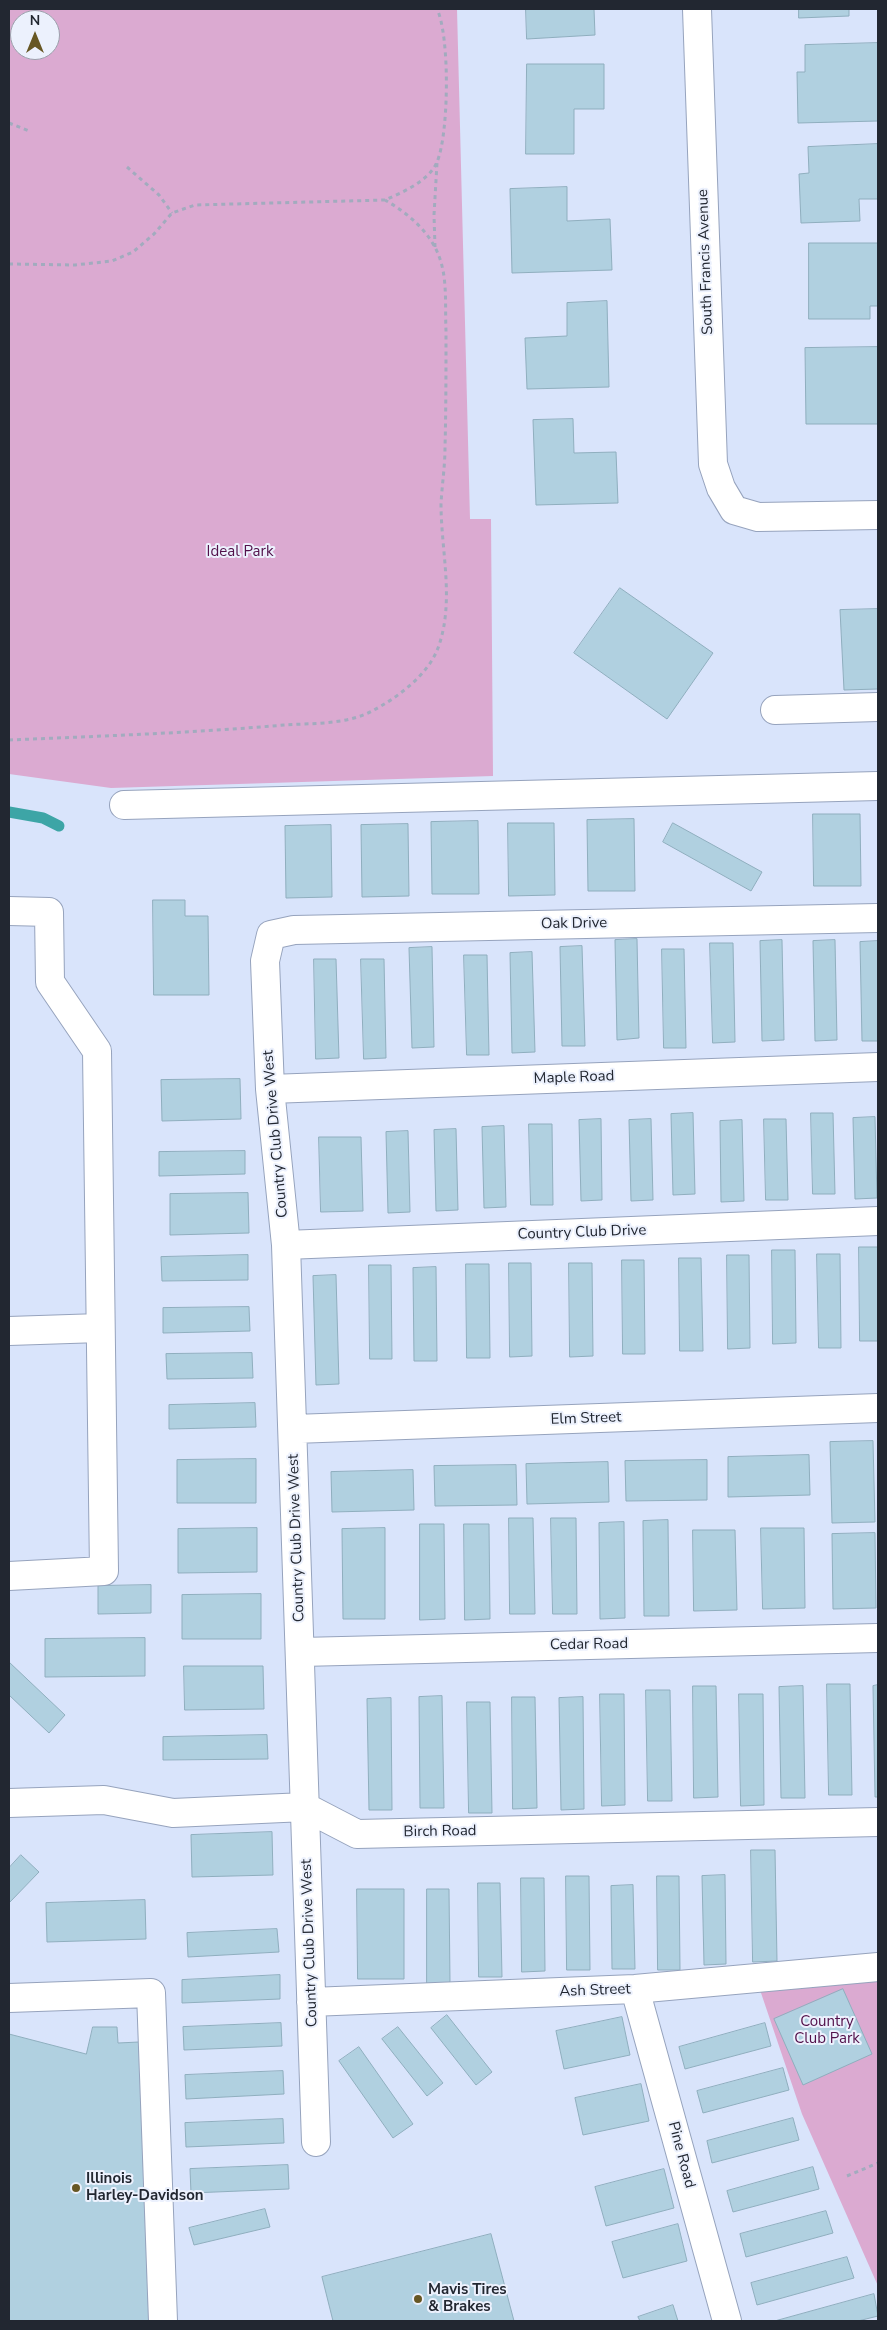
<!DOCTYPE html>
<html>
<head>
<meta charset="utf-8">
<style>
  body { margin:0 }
  #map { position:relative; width:887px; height:2330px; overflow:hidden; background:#d9e4fb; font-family:"Nunito Sans",sans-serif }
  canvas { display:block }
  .frame { position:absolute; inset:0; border:10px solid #222731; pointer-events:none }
  .north { position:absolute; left:10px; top:10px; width:50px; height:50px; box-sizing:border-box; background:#ecf1fd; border:1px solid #9ba0ab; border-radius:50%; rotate:0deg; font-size:14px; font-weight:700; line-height:20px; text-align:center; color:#222731 }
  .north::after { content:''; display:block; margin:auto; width:18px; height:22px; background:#675724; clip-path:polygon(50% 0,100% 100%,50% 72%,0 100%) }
</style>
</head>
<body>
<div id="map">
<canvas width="887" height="2330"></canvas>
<div class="frame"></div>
<div class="north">N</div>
</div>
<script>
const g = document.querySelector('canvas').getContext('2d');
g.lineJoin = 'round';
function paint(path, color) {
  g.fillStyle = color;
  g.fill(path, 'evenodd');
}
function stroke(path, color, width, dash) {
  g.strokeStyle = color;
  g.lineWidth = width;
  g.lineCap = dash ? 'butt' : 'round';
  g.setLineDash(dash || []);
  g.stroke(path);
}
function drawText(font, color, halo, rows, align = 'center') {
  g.font = font + ' "Nunito Sans",sans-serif';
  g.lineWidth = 4;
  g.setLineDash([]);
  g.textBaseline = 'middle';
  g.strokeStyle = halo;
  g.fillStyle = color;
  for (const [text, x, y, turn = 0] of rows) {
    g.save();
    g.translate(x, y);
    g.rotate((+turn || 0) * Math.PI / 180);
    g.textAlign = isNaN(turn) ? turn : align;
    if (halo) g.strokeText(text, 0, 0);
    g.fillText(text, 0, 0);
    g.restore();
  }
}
paint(new Path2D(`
  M9 9H457L470 519H491L493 776 111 788 9 774ZM20 20H50V50H20Z
  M878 1975V2286L802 2114 758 1984Z`), '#dbaad1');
stroke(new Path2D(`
  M9 812 43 818 59 826`), '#3da5a6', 11);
const building = new Path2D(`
  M526 9H594L595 35 527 39Z
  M799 9H849V16L799 18Z
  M878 43V121L798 123 797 72H805V45Z
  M527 64H604V109H574V154H526Z
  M878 144V199H859L860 221 801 223 799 174 809 173 808 147Z
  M567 187V221L610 219 612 270 512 273 510 189Z
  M809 243H878V306H870V319H809Z
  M607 301 609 387 527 389 525 338 567 336V303Z
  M878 347V424H806L805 348Z
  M573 419 574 453 616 452 618 503 536 505 533 420Z
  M620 588 713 653 667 719 574 653Z
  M878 609V689L844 690 840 610Z
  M813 814H860L861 886H814Z
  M634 819 635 891H588L587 820Z
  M478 821 479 894H432L431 822Z
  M508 823H554L555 895 509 896Z
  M673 823 762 872 751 891 663 842Z
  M408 824 409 896 362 897 361 825Z
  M331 825 332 897 286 898 285 826Z
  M153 900H185V916H208L209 995H154Z
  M637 939 639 1038 617 1040 615 940Z
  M782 940 784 1040 762 1041 760 941Z
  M835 940 837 1040 815 1041 813 941Z
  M878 941V1041H862L860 942Z
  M710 943H733L735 1042 713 1043Z
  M582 946 585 1046H562L560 947Z
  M432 947 434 1047 412 1048 409 948Z
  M662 949H684L686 1048H664Z
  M532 952 535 1052 512 1053 510 953Z
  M464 955H487L489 1055H467Z
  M314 959H336L339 1058 316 1059Z
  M361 959H384L386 1058 364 1059Z
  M240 1079 241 1119 162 1121 161 1080Z
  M693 1113 695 1194 673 1195 671 1114Z
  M811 1113H833L835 1194H813Z
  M875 1117 877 1198 855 1199 853 1118Z
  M601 1119 602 1200 581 1201 579 1120Z
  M651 1119 653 1200 631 1201 629 1120Z
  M764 1119H786L788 1200H766Z
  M742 1120 744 1201 721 1202 720 1121Z
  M529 1124H552L553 1205H531Z
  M504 1126 506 1207 484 1208 482 1127Z
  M456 1129 458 1210 436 1211 434 1130Z
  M408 1131 410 1212 388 1213 386 1132Z
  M319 1137H361L363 1211 321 1212Z
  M245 1151V1174L159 1176V1152Z
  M248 1193 249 1233 170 1235V1194Z
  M859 1247H878V1341H860Z
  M772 1250H795L796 1343 773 1344Z
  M817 1254H840L841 1348H819Z
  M248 1255V1280L162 1281 161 1257Z
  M727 1255H749L750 1348 728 1349Z
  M679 1258H701L703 1351H680Z
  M622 1260H644L645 1354H623Z
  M509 1263H531L532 1356 510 1357Z
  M569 1263H592L593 1356 570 1357Z
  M466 1264H489L490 1358H467Z
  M369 1265H391L392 1359H370Z
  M436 1267 437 1361H414L413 1268Z
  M336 1275 339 1384 316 1385 313 1276Z
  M249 1307 250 1331 163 1333V1308Z
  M252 1353 253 1378 167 1379 166 1354Z
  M255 1403 256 1427 169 1429V1405Z
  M873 1441 875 1522 832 1523 830 1442Z
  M809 1455 810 1495 728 1497V1457Z
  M256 1459V1503H177V1460Z
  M707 1460V1500L626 1501 625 1461Z
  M608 1462 609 1502 527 1504 526 1464Z
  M516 1465 517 1505 435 1506 434 1466Z
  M413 1470 414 1510 332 1512 331 1472Z
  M509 1518H533L535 1614H510Z
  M551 1518H576L577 1614H553Z
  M668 1520 669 1616H644L643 1521Z
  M624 1522 625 1618 600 1619 599 1523Z
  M420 1524H444L445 1619 420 1620Z
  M464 1524H489L490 1619 465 1620Z
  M257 1528V1572L178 1573V1529Z
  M385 1528V1619H343L342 1529Z
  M761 1528H804L805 1608 763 1609Z
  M693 1530H735L737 1610 694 1611Z
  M875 1533 876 1608 833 1609 832 1534Z
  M151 1585V1613L98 1614V1586Z
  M261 1594V1639H182V1595Z
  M145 1638V1676L45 1677V1639Z
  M9 1662 65 1715 49 1733 9 1695Z
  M184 1666H263L264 1709 185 1710Z
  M827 1684H850L852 1795H829Z
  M878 1685V1797H875L873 1686Z
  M693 1686H716L718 1797 694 1798Z
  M803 1686 805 1798H781L779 1687Z
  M646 1690H670L672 1801H648Z
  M600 1694H624L625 1805 602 1806Z
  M739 1694H763L764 1805 741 1806Z
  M442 1696 444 1808H420L419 1697Z
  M512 1697H535L537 1808 513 1809Z
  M583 1697 584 1809 561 1810 559 1698Z
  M391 1698 392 1810H369L367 1699Z
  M467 1702H490L492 1813H469Z
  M267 1735 268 1759 163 1760V1737Z
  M272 1832 273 1875 192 1877 191 1835Z
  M751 1850H775L777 1961 753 1962Z
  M21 1855 39 1872 9 1903V1868Z
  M725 1875 726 1964 704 1965 702 1876Z
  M566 1876H589L590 1970H567Z
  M657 1876H679L680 1970H658Z
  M521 1878H544L545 1971 522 1972Z
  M478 1883H500L502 1977H479Z
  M633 1885 635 1969H612L611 1886Z
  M357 1889H404V1979H358Z
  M427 1889H449L450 1983 427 1984Z
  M145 1900 146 1939 47 1942 46 1903Z
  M277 1929 279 1952 188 1957 187 1933Z
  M280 1975V1999L182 2003V1980Z
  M843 1989 872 2054 803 2085 774 2019Z
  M447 2015 492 2072 476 2085 431 2028Z
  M622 2017 630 2055 564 2069 556 2031Z
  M281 2023 282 2046 184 2050 183 2027Z
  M765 2023 771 2046 685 2069 679 2047Z
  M93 2027H117L118 2043 139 2042 149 2321H9V2034L86 2054Z
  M398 2027 443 2083 427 2096 382 2039Z
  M359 2047 413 2124 393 2138 339 2061Z
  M783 2068 789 2090 703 2113 697 2091Z
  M283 2071 284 2094 186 2099 185 2075Z
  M641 2084 649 2121 583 2135 575 2098Z
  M793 2118 799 2140 712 2163 707 2141Z
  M283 2119 284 2143 186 2147 185 2123Z
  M288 2165 289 2189 191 2193 190 2169Z
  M813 2167 819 2189 733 2212 727 2191Z
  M664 2169 674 2208 606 2226 595 2187Z
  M265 2209 270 2227 194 2245 189 2228Z
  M826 2211 833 2233 746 2257 740 2234Z
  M678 2224 687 2261 623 2278 612 2242Z
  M491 2234 514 2321H333L322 2277Z
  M847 2257 854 2278 757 2305 751 2283Z
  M874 2294 878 2316 858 2321H775Z
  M673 2305 678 2321H640L638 2317Z`);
paint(building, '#b0d0e0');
stroke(building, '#8faebe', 1);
const minor = new Path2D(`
  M697 9 713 464 721 488 734 510 758 517 878 515
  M775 710 878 707
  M124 805 878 786
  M9 911 49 912 50 982 97 1051 104 1571 9 1576
  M270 1089 878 1067
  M286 1245 878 1221
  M9 1331 100 1328
  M294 1429 878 1408
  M301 1652 878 1638
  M9 1803 104 1800 173 1813 305 1807 357 1834 878 1822
  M635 1989 727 2321
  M9 1998 151 1993 163 2321
  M311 2002 635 1989 878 1967
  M316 2142 286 1245 270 1089 265 961 271 935 294 930 878 918`);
stroke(minor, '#96a3bd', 30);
stroke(new Path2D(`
  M9 123 29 131
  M127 167 159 195 172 213
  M435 247 434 215 437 163
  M9 264 75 265 112 261 133 252 154 234 172 213 195 205 385 200C403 192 429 181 437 162 449 134 450 36 437 9
  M9 740C101 736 193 733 284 725 312 723 346 725 372 711 397 698 428 675 438 648 455 602 441 551 441 504 442 485 445 466 445 448 446 409 446 370 446 331 445 309 447 286 442 266 435 236 411 215 385 200
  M847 2176 878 2163`), '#a2abbe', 3, [4, 4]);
stroke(minor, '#fff', 28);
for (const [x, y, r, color] of [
  [76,2188,5,"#675724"],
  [418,2299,5,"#675724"]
]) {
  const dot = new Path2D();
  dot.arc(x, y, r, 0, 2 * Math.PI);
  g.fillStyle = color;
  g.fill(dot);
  stroke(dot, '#ecf1fd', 2);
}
drawText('15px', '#222731', '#ecf1fd', [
  ["South Francis Avenue",706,262,-92],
  ["Oak Drive",574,924,-1],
  ["Maple Road",574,1078,-2],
  ["Country Club Drive West",276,1134,-95],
  ["Country Club Drive",582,1233,-2],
  ["Elm Street",586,1419,-2],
  ["Country Club Drive West",297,1538,-92],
  ["Cedar Road",589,1645,-1],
  ["Birch Road",440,1832,-1],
  ["Country Club Drive West",310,1943,-92],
  ["Ash Street",595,1991,-2],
  ["Pine Road",681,2155,75]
]);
drawText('15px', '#52104a', '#ecf1fd', [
  ["Ideal Park",240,552],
  ["Country",827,2022],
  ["Club Park",827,2039]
]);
drawText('bold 15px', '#222731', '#ecf1fd', [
  ["Illinois",86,2179],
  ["Harley-Davidson",86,2196],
  ["Mavis Tires",428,2290],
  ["& Brakes",428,2307]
], 'left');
</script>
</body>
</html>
